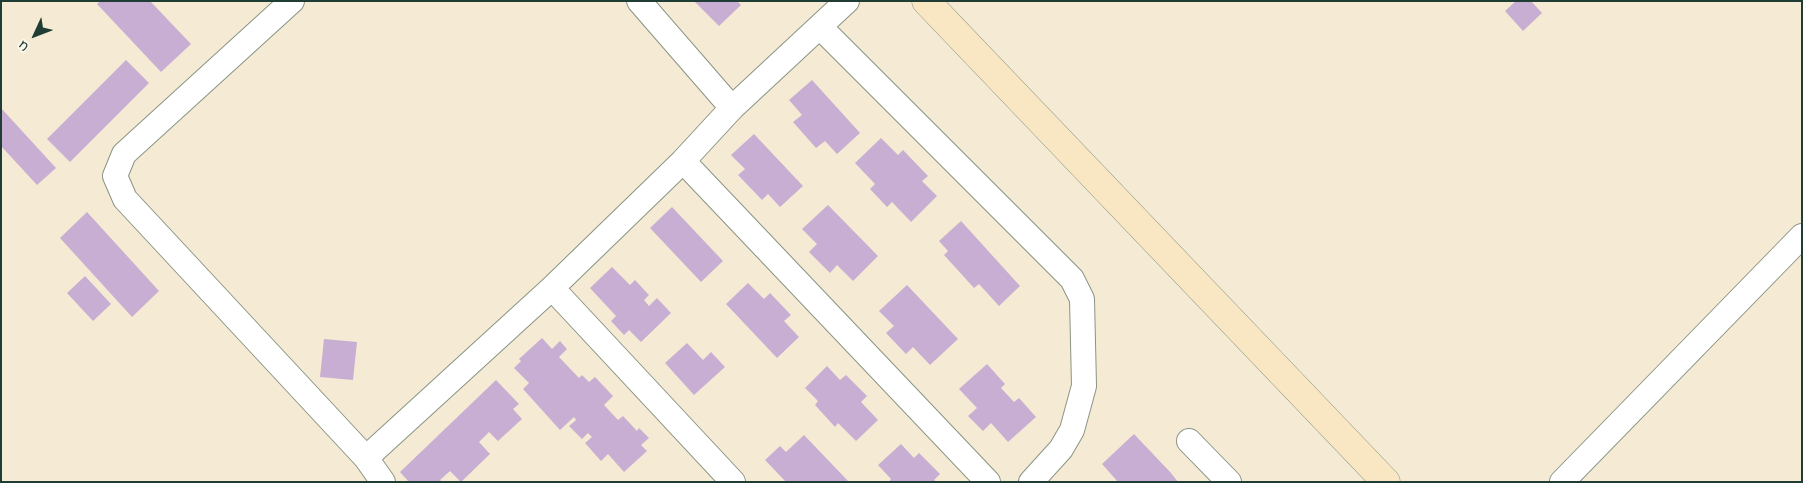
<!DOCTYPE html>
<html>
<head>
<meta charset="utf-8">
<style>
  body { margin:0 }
  #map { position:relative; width:1803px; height:483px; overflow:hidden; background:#f5ead3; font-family:"Indie Flower",sans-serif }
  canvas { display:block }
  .frame { position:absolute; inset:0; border:2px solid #1f3d34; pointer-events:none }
  .north { position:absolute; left:10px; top:10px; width:50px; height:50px; -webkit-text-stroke:4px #fbf7ec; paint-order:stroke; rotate:227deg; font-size:14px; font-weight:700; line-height:20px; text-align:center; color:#1f3d34 }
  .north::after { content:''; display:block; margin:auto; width:18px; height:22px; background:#1f3d34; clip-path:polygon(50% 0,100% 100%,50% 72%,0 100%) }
</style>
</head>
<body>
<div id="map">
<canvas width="1803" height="483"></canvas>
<div class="frame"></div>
<div class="north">U</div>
</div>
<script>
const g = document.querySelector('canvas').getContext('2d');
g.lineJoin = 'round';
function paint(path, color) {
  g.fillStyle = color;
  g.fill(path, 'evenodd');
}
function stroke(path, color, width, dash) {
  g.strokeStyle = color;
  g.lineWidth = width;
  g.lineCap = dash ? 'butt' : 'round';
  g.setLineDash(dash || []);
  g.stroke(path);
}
paint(new Path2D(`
  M100 1H150L191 44 161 72 97 4Z
  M694 1H737L741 5 719 26Z
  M1516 1H1531L1542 13 1523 31 1505 11Z
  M126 60 149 83 70 162 47 139Z
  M812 80 860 133 837 154 825 141 816 148 793 122 802 115 789 100Z
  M1 108 56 168 37 185 1 146Z
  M754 134 803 186 780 207 768 194 762 200 738 175 745 169 731 155Z
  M881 138 898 155 903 150 928 176 922 181 937 196 911 222 892 202 887 207 870 189 875 184 855 163Z
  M828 205 878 256 853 281 837 265 830 273 809 252 817 244 802 229Z
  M672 207 723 261 701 282 650 228Z
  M87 212 159 291 132 317 60 238Z
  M961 221 1020 286 999 306 979 284 974 288 944 255 948 251 939 241Z
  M612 267 630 285 635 280 649 295 644 300 649 306 657 298 671 313 641 342 629 330 624 335 611 321 616 316 590 288Z
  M85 276 111 304 93 321 67 293Z
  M748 283 764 299 770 293 791 315 784 321 799 337 777 358 726 304Z
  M907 285 958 339 930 365 913 347 906 354 886 333 894 326 879 311Z
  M542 338 552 349 560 341 567 349 559 357 579 378 582 375 589 382 595 377 613 396 604 405 618 420 623 416 637 431 639 428 649 438 641 445 647 451 624 472 608 454 601 461 585 443 592 437 588 433 582 439 569 426 576 420 574 417 560 430 523 389 529 383 514 368 521 361 519 359Z
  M324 339 357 342 353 380 320 377Z
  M687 343 703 360 711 352 725 367 694 395 665 363Z
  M987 364 1005 384 1001 388 1014 402 1019 398 1036 417 1008 442 991 423 983 431 968 416 977 408 959 389Z
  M827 366 840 380 846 375 867 396 861 402 878 420 856 441 838 423 835 427 815 405 818 401 805 388Z
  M496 380 519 404 513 409 522 419 498 441 489 432 479 442 490 454 461 482 450 471 440 480 442 482H409L400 472Z
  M1134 434 1171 473 1178 482H1118L1102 464Z
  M804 435 849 482H786L765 460 780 446 786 452Z
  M901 444 914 458 919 453 940 474 934 480 937 482H889L891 479 878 465Z`), '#c9aed3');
const street = new Path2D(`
  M292 1 124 154 115 176 125 199 366 458 383 482
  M639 1 732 108
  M820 27 1072 279 1082 299 1084 386 1072 430 1061 449 1031 482
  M683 161 988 482
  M552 288 733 482
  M1189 441 1229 482
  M366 458 552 288 683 161 732 108 847 1
  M1562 482 1802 236`);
const secondary = new Path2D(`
  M926 1 1386 482`);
stroke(street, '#8a9484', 26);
stroke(secondary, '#8a9484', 29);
stroke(street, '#fff', 24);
stroke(secondary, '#f9e7c3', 28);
</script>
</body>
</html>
